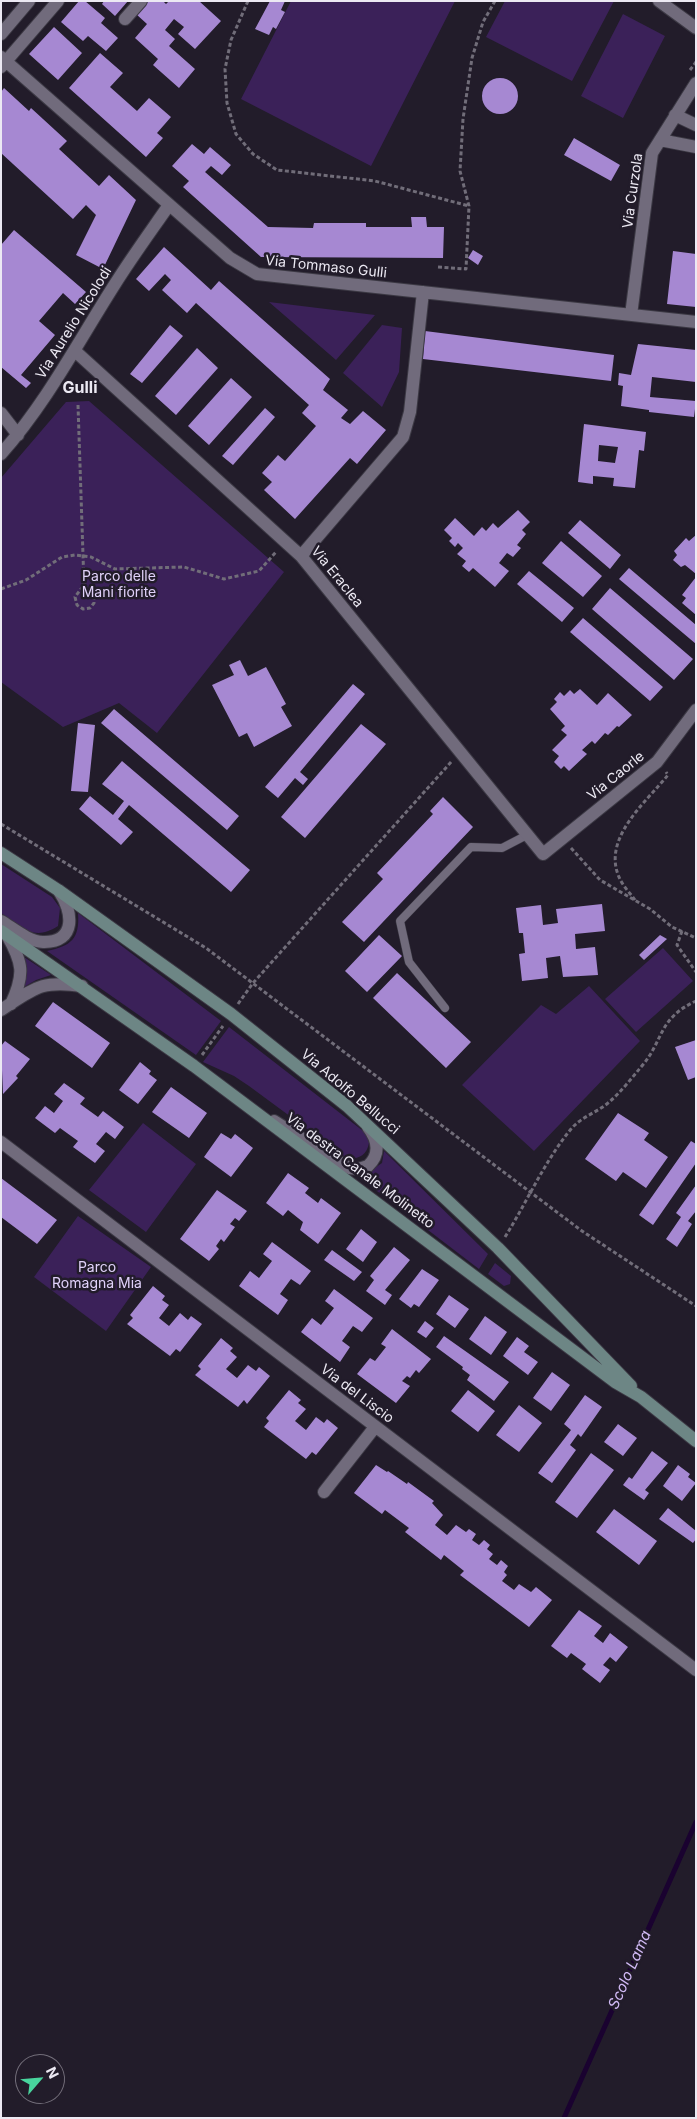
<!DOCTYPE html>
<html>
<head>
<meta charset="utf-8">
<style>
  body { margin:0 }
  #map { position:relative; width:697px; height:2119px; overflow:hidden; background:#221c2a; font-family:Inter,sans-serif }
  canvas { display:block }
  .frame { position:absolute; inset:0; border:2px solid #ece9f3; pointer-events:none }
  .north { position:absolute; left:15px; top:2054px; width:50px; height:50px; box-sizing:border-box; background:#221c2a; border:1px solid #736e7a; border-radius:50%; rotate:63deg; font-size:14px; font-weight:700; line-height:20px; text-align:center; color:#ece9f3 }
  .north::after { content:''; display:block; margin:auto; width:18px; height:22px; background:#48d49d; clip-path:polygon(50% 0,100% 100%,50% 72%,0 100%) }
</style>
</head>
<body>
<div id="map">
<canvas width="697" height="2119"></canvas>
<div class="frame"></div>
<div class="north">N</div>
</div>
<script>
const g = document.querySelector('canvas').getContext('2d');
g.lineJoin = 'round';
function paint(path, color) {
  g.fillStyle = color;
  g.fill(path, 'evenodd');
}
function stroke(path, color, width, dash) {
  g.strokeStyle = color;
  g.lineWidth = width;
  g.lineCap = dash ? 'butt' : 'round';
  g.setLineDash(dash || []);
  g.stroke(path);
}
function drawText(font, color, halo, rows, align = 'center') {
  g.font = font + ' Inter,sans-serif';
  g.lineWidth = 5;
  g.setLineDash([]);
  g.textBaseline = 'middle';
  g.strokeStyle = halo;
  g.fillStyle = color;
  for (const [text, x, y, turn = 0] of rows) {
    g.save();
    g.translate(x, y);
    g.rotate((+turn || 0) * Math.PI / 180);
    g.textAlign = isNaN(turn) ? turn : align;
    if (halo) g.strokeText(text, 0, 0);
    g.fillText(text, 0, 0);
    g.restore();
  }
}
paint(new Path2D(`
  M291 1H455L371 166 241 99Z
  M505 1H614L572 81 486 37Z
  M623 14 665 36 623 118 581 96Z
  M269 302 375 315 336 360Z
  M382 325 402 328 399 372 382 407 343 373Z
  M89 401 284 572 157 733 119 703 63 727 1 682V478L66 402Z
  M1 864 52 897 60 908 58 926C33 942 23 927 1 913Z
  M78 913 221 1021 196 1055 47 951C71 946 80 939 78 913Z
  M663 948 693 981 636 1032 605 999Z
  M24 957 51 975 36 980 24 987 27 970Z
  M589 986 640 1041 534 1151 462 1085 541 1005 556 1014Z
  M229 1027 367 1134 369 1143C367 1154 360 1159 348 1159L249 1086 234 1076 203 1062Z
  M143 1123 196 1164 146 1232 89 1190Z
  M384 1151 488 1254 479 1269 360 1178 382 1163Z
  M78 1216 151 1267 106 1331 34 1277Z
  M495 1263 511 1276 510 1284 504 1286 488 1274Z`), '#3b2159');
stroke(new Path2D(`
  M564 2118 696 1822`), '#1a0230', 5);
paint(new Path2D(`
  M79 1H85L105 18 101 23 118 38 106 51 88 36 83 41 61 22Z
  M104 1H128L115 16 102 4Z
  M148 1H163L166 4 169 1H199L221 21 195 49 178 34 184 27 174 19 165 30 175 39 169 46 195 69 179 88 153 65 158 59 135 38 147 24 136 14Z
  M270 1H285L281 10 285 12 276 29 273 27 269 35 255 29Z
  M54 27 82 53 58 80 29 54Z
  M100 53 123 73 110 87 137 111 149 98 171 117 157 133 163 138 146 157 69 88Z
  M482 96a18 18 0 1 1 36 0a18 18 0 1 1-36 0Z
  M4 88 29 111 31 108 67 141 59 149 99 186 109 175 136 200 103 269 76 255 96 215 86 205 73 219 1 153V92Z
  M574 138 620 165 611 181 564 155Z
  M192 144 204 154 210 147 231 165 222 175 211 166 205 172 268 227 313 228 314 223H366V227H412L411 217H426L427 227H444L443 258 261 257 183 187 189 181 172 166Z
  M14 230 86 292 75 304 63 293 39 321 55 335 21 375 31 383 26 388 1 367V245Z
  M164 247 211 290 219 281 330 379 323 390 348 410 341 418 350 424 363 411 386 430 357 464 350 458 295 519 264 490 272 482 262 473 278 455 285 461 316 426 302 413 309 405 196 303 187 313 162 290 171 280 165 274 149 291 136 279Z
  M473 250 483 256 478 265 468 258Z
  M673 251 696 254V307L667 304Z
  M170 325 183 336 142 383 130 374Z
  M425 331 614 355 611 381 423 359Z
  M638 344 696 350V382L652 377 650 397 696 401 694 417 649 412V410L621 406 623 386 618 385 619 373 631 375Z
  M197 348 218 368 176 415 155 396Z
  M231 378 252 397 209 445 188 426Z
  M265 408 275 417 233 465 222 456Z
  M584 424 646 432 644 451 639 450 635 488 613 486 614 478 593 476V484L578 482ZM599 445 618 447 615 463 598 461Z
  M518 510 530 522 522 530 526 534 517 545 521 548 513 557 507 553 499 563 509 571 495 587 473 568 469 572 462 566 466 561 457 554 463 548 458 543 455 547 449 541 452 538 444 530 455 518 474 536 482 527 486 531 493 523 498 528Z
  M580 520 621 555 610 569 568 533Z
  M696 535V574L685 565 681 567 673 560 677 555 674 551 686 538 689 541Z
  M561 541 602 576 583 597 542 563Z
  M629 568 696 625V644L619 579Z
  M529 571 574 608 562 622 517 584Z
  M696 577V615L682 603 686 598 682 595Z
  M610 588 693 659 674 680 592 609Z
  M583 618 663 687 650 701 570 632Z
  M240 660 248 676 266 667 286 704 281 707 292 726 254 747 247 733 239 737 212 685 234 675 229 665Z
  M353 684 365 694 300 772 308 779 303 785 295 778 278 798 265 787Z
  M580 689 597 705 608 693 632 715 619 727 617 726 608 735 605 733 595 744 592 741 582 750 587 754 569 771 564 766 561 769 554 762 559 756 552 750 567 735 561 730 565 726 550 709 557 702 554 699 560 692 564 696 570 690 574 694Z
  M114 709 239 816 227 830 101 723Z
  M78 723 95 725 88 792 71 791Z
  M361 724 386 744 305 838 281 817Z
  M122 761 250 870 231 892 129 805 118 819 133 832 121 845 79 809 90 796 113 815 124 801 102 784Z
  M443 797 473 827 364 942 342 922 383 879 377 873 433 814 430 811Z
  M602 904 605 931 575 934 576 949 595 947 598 975 563 977 560 956 546 958 548 978 522 981 519 954 525 953 523 933H519L516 908 541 905 543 925 558 923 556 909Z
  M379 935 402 956 367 992 345 971Z
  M660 935 667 939 644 960 639 955Z
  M397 973 471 1042 446 1068 373 998Z
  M53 1002 110 1043 92 1068 35 1026Z
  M696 1040V1077L688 1080 675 1047Z
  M5 1041 30 1059 16 1076 18 1078 3 1094 1 1046Z
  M140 1062 151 1071 149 1074 157 1080 138 1104 119 1090Z
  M64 1083 85 1098 80 1104 98 1117 103 1111 124 1127 115 1139 106 1132 96 1144 105 1151 95 1163 73 1147 78 1141 60 1128 55 1133 35 1118 45 1106 54 1113 63 1101 54 1094Z
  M171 1087 207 1113 189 1138 152 1112Z
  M618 1113 649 1133 644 1140 668 1157 646 1188 623 1172 616 1181 585 1159Z
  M221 1133 231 1139 235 1134 253 1148 231 1177 204 1157Z
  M691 1141 696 1144V1163L653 1225 639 1215Z
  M288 1173 309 1188 305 1193 318 1203 321 1198 341 1213 318 1244 300 1230 303 1222 288 1210 283 1216 266 1203Z
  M1 1178 57 1220 37 1244 1 1217Z
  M696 1185V1211L688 1221 692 1224 677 1247 666 1239 681 1217 676 1213Z
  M217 1190 247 1211 239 1221 235 1218 230 1224 235 1227 224 1242 221 1239 216 1246 219 1249 209 1261 180 1239Z
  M361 1229 377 1242 363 1262 346 1249Z
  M272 1242 311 1271 300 1285 291 1279 280 1294 288 1300 278 1315 239 1286 250 1271 259 1278 272 1261 263 1254Z
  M394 1247 410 1260 385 1290 392 1295 385 1305 366 1291 374 1280 370 1276Z
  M332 1250 362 1272 354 1281 324 1260Z
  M422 1269 439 1280 419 1307 414 1304 411 1308 399 1299Z
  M153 1286 165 1296 162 1300 169 1305 159 1318 169 1326 180 1313 188 1320 191 1316 202 1324 180 1352 176 1349 170 1356 127 1324 133 1318 130 1315Z
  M334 1289 373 1318 362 1332 353 1326 342 1341 350 1347 340 1362 301 1332 312 1318 321 1325 334 1308 325 1301Z
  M449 1295 469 1309 455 1328 436 1314Z
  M485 1316 507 1332 491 1355 469 1339Z
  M425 1321 434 1328 426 1338 417 1332Z
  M392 1329 431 1359 419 1373 416 1370 410 1378 407 1376 402 1381 410 1386 396 1403 357 1374 370 1358 375 1361 386 1347 381 1344Z
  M444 1336 509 1382 494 1401 467 1380 470 1375 462 1369 463 1367 436 1347Z
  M517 1337 529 1346 524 1352 538 1362 528 1375 503 1356Z
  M221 1338 233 1348 230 1351 237 1357 226 1369 237 1378 248 1365 256 1371 259 1367 270 1376 247 1404 244 1400 238 1407 195 1375 201 1369 198 1366Z
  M552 1372 570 1385 551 1411 533 1398Z
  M289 1390 301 1400 298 1403 306 1409 295 1421 306 1430 316 1417 324 1423 327 1419 338 1428 316 1455 312 1452 306 1459 264 1427 269 1421 266 1418Z
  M468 1390 495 1411 478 1432 451 1411Z
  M585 1395 602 1407 581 1437 578 1434 570 1445 576 1450 552 1483 538 1473 571 1430 564 1424Z
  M519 1405 542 1423 519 1452 496 1435Z
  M618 1424 637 1438 623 1456 604 1442Z
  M652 1451 668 1463 645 1490 649 1493 644 1500 623 1485 629 1477 632 1479Z
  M591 1453 614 1470 577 1518 555 1502Z
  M376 1465 387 1472 388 1471 407 1484 408 1482 434 1501 432 1503 443 1515 435 1525 447 1535 456 1525 466 1532 469 1529 476 1534 472 1540 479 1545 484 1540 490 1545 487 1549 493 1554 489 1559 497 1565 501 1560 508 1566 504 1572 507 1575 502 1581 514 1590 519 1584 531 1592 536 1587 552 1600 529 1627 460 1575 464 1571 444 1555 441 1560 405 1532 409 1528 385 1510 382 1514 354 1493Z
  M678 1465 690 1474 688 1477 696 1483 682 1501 663 1486Z
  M668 1508 696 1531V1539L693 1543 659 1519Z
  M614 1509 657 1541 639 1565 596 1532Z
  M579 1610 602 1626 594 1636 603 1643 610 1633 628 1647 616 1662 610 1657 603 1665 610 1670 600 1683 582 1669 586 1664 571 1653 567 1658 551 1646Z`), '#a688d2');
const lane = new Path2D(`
  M445 1008 409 962 400 921 471 847 502 848 527 835`);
const street = new Path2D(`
  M659 1 696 28
  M125 19 141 1
  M1 34 29 1
  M1 57 230 258 257 274 696 322
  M1 67 58 1
  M675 115 696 125
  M660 140 696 147
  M631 315 652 153 696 83
  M75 351 301 556 543 854 657 762 696 710
  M1 413 18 435
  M1 454C47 402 78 342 115 284 132 257 151 231 169 205
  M301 556 403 437 410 412 423 292
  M1 921C13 928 29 942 43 942 77 943 73 911 59 891
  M7 935C23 963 25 974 11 1004
  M1 1010C35 988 41 980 82 986
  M274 1121 349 1168 359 1169 368 1166C381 1154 378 1140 368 1127
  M1 1142 696 1670
  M324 1492 375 1427`);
const secondary = new Path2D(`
  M1 853 58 890 231 1014 347 1106 498 1248 631 1386
  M1 931 194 1066 615 1382 641 1397 696 1441`);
stroke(lane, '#3c3944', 9);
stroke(street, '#3c3944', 14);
stroke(secondary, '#3c3944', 14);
stroke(new Path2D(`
  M248 1 231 40 225 69 227 103 236 134 253 154 277 170 375 181 469 206
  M690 70 696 62
  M438 267 466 269 469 206 460 171 463 119 472 58 483 22 495 1
  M78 405 84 585 75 597 77 605 83 609 90 608 94 603V596L84 585
  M1 589 26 580 62 557 75 555 91 557 115 569 184 567 224 579 259 571 276 552
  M1 824 206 948 582 1231 696 1306
  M571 848 600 880 650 909 672 927 696 938
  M635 900C630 893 622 885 619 877 602 838 646 802 668 775L666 772
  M682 931 677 945 696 972
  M238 1004 253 983 452 761
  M202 1055 223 1026
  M505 1237C527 1202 544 1162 571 1129 581 1117 596 1113 608 1103 620 1093 631 1079 641 1067 664 1041 657 1019 696 1001`), '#716d79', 3, [4, 2.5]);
stroke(lane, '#716b7c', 8);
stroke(street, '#716b7c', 12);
stroke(secondary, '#6d8685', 12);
drawText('14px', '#ece9f3', '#221c2a', [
  ["Via Curzola",633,191,-82],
  ["Via Tommaso Gulli",326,267,6],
  ["Via Aurelio Nicolodi",74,323,-58],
  ["Via Eraclea",337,577,51],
  ["Via Caorle",616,776,-39],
  ["Via Adolfo Bellucci",350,1092,40],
  ["Via destra Canale Molinetto",360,1171,37],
  ["Via del Liscio",357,1394,37]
]);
drawText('14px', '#e0d1f9', '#221c2a', [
  ["Parco delle",119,577],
  ["Mani fiorite",119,593],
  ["Parco",97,1268],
  ["Romagna Mia",97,1284]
]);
drawText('italic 15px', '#d1baf5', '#221c2a', [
  ["Scolo Lama",630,1970,-66]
]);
drawText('bold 16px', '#ece9f3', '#221c2a', [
  ["Gulli",80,388]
]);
</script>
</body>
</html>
